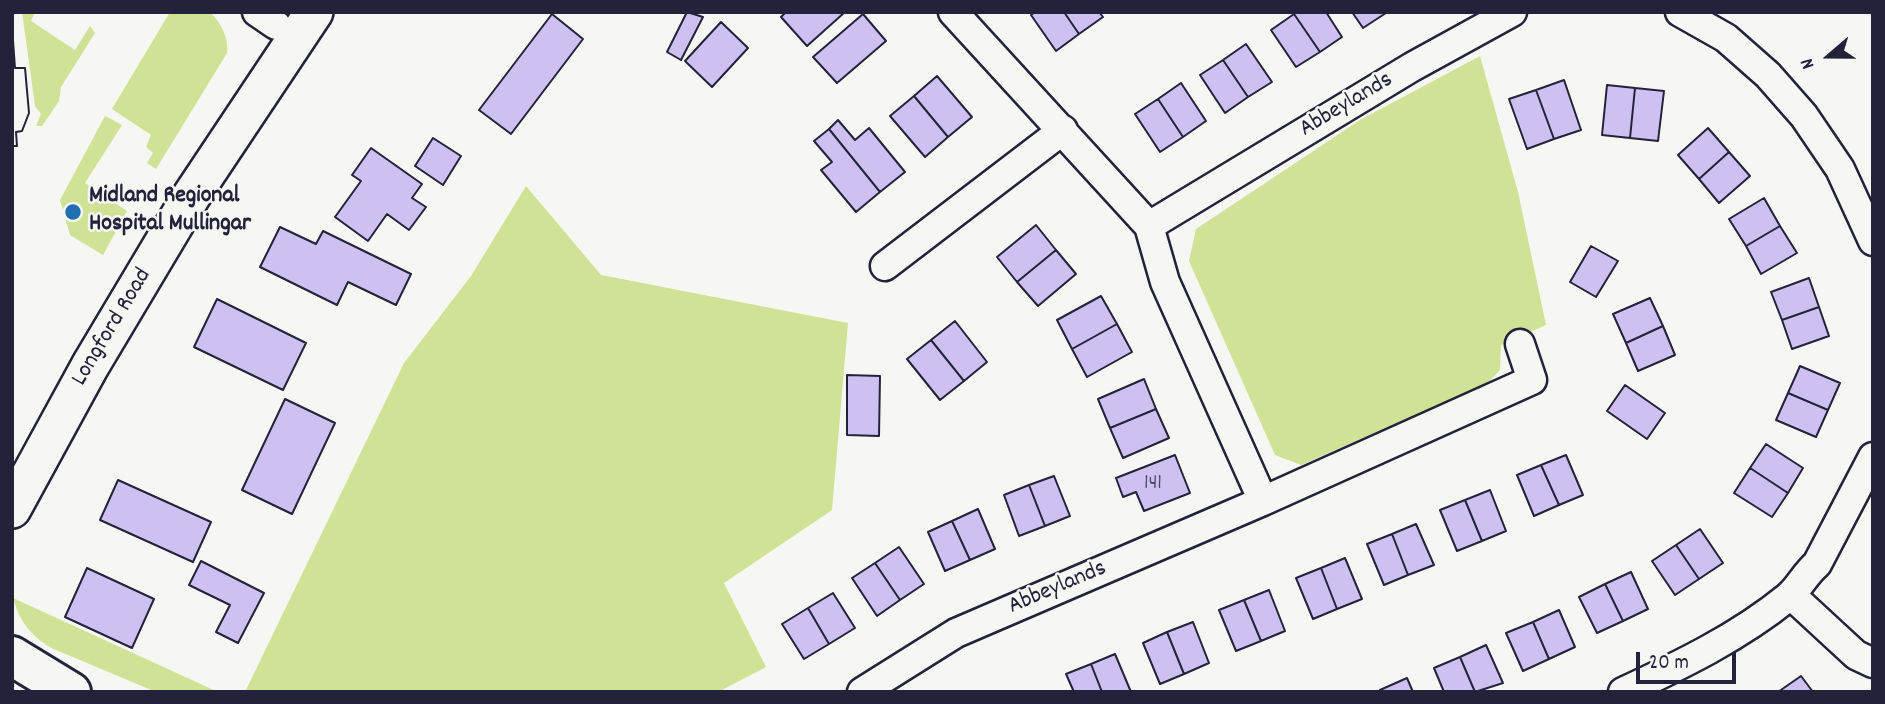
<!DOCTYPE html>
<html>
<head>
<meta charset="utf-8">
<style>
  body { margin:0 }
  #map { position:relative; width:1885px; height:704px; overflow:hidden; background:#f6f6f2; font-family:Dekko,sans-serif }
  canvas { display:block }
  .frame { position:absolute; inset:0; border:14px solid #22223b; pointer-events:none }
  .north { position:absolute; left:1794px; top:21px; width:70px; height:70px; -webkit-text-stroke:5px #f6f6f2; paint-order:stroke; rotate:250deg; font-size:19px; font-weight:700; line-height:28px; text-align:center; color:#22223b }
  .north::after { content:''; display:block; margin:auto; width:24px; height:32px; background:#22223b; clip-path:polygon(50% 0,100% 100%,50% 72%,0 100%) }
  .scale { position:absolute; left:1636px; top:652px; width:100px; height:32px; box-sizing:border-box; border:4px solid #22223b; border-top:0; padding-left:9px; font-size:21px; line-height:24px; white-space:nowrap; color:#22223b; -webkit-text-stroke:5px #f6f6f2; paint-order:stroke }
</style>
</head>
<body>
<div id="map">
<canvas width="1885" height="704"></canvas>
<div class="frame"></div>
<div class="north">N</div>
<div class="scale">20 m</div>
</div>
<script>
const g = document.querySelector('canvas').getContext('2d');
g.lineJoin = 'round';
function paint(path, color) {
  g.fillStyle = color;
  g.fill(path, 'evenodd');
}
function stroke(path, color, width, dash) {
  g.strokeStyle = color;
  g.lineWidth = width;
  g.lineCap = dash ? 'butt' : 'round';
  g.setLineDash(dash || []);
  g.stroke(path);
}
function drawText(font, color, halo, rows, align = 'center') {
  g.font = font + ' Dekko,sans-serif';
  g.lineWidth = 5;
  g.setLineDash([]);
  g.textBaseline = 'middle';
  g.strokeStyle = halo;
  g.fillStyle = color;
  for (const [text, x, y, turn = 0] of rows) {
    g.save();
    g.translate(x, y);
    g.rotate((+turn || 0) * Math.PI / 180);
    g.textAlign = isNaN(turn) ? turn : align;
    if (halo) g.strokeText(text, 0, 0);
    g.fillText(text, 0, 0);
    g.restore();
  }
}
paint(new Path2D(`
  M22 12H35L31 21 75 50 90 26 95 33 61 87 59 101 42 126H36L41 114 35 106Z
  M170 12H210C221 23 229 38 227 53L156 169 147 163 153 153 146 147 151 135 112 109Z
  M1480 56 1518 192 1546 325 1501 345 1500 370 1488 383 1301 465 1275 455 1189 261 1196 229 1360 120Z
  M105 116 122 125 85 183 127 211 103 255 70 235 60 200Z
  M526 186 601 275 848 323 832 510 724 583 766 667 718 692H245L404 363 471 276Z
  M13 598 218 692H156L56 650C33 639 20 623 13 598Z`), '#cfe296');
const building = new Path2D(`
  M687 12 703 17 681 60 667 52Z
  M786 12H845L807 46 781 17Z
  M1035 12H1064L1079 34 1056 51 1031 15Z
  M1064 12H1099L1103 17 1079 34Z
  M1297 12H1326L1342 37 1320 52 1294 14Z
  M1352 12H1385L1386 13 1363 28Z
  M552 14 583 39 511 134 479 110Z
  M863 14 886 41 837 83 813 57Z
  M1294 14 1320 52 1296 67 1271 30Z
  M721 22 748 48 712 87 685 61Z
  M12 27 15 68H25L29 113 22 131 16 132 17 146H12Z
  M12 27 15 68H25L29 113 22 131 16 132 17 146H12Z
  M1246 44 1272 82 1248 97 1223 60Z
  M1223 60 1248 97 1225 113 1200 75Z
  M937 76 972 117 948 137 914 96Z
  M1564 80 1581 130 1554 139 1536 90Z
  M1181 83 1206 121 1183 137 1158 99Z
  M1607 85 1635 88 1630 138 1602 135Z
  M1635 88 1664 91 1658 141 1630 138Z
  M1536 90 1554 139 1527 149 1509 99Z
  M914 96 948 137 925 157 890 116Z
  M1158 99 1183 137 1160 152 1135 114Z
  M838 120 855 140 869 128 905 172 880 192 829 129Z
  M1708 128 1729 152 1699 179 1678 155Z
  M829 129 880 192 856 212 821 170 832 162 814 141Z
  M433 138 461 156 443 185 415 166Z
  M371 148 422 184 412 198 426 207 409 230 387 214 368 241 335 217 361 181 352 175Z
  M1729 152 1750 176 1719 203 1699 179Z
  M1764 198 1780 226 1746 246 1729 219Z
  M1036 225 1056 250 1017 282 997 257Z
  M1780 226 1797 253 1761 274 1746 246Z
  M280 227 316 244 323 231 411 274 396 305 348 282 337 305 260 267Z
  M1591 246 1618 261 1596 297 1570 282Z
  M1056 250 1076 274 1038 306 1017 282Z
  M1809 278 1819 307 1782 320 1771 292Z
  M1101 296 1117 324 1072 349 1057 320Z
  M1650 298 1663 326 1626 343 1613 314Z
  M217 299 306 343 283 390 194 347Z
  M1819 307 1829 336 1792 349 1782 320Z
  M955 321 987 362 964 381 931 340Z
  M1117 324 1132 352 1087 377 1072 349Z
  M1663 326 1675 355 1638 371 1626 343Z
  M931 340 964 381 940 400 907 359Z
  M1800 366 1840 383 1828 410 1788 393Z
  M847 375 880 376 879 436 847 435Z
  M1144 379 1156 409 1110 428 1098 399Z
  M1625 385 1665 413 1647 439 1607 411Z
  M1788 393 1828 410 1816 437 1776 420Z
  M285 399 335 423 292 514 242 490Z
  M1156 409 1169 438 1123 458 1110 428Z
  M1766 444 1803 468 1788 493 1750 468Z
  M1175 455 1190 493 1144 511 1136 492 1123 497 1116 478Z
  M1566 455 1583 495 1559 505 1541 465Z
  M1541 465 1559 505 1534 516 1517 475Z
  M1750 468 1788 493 1772 517 1734 493Z
  M1054 476 1070 516 1045 526 1029 485Z
  M118 480 211 522 193 562 100 520Z
  M1029 485 1045 526 1019 536 1004 495Z
  M1490 490 1506 531 1482 541 1465 500Z
  M1465 500 1482 541 1457 551 1440 510Z
  M978 509 995 549 970 560 952 521Z
  M952 521 970 560 945 571 928 532Z
  M1416 524 1434 565 1408 575 1392 534Z
  M1700 529 1723 563 1699 579 1676 545Z
  M1392 534 1408 575 1384 585 1367 544Z
  M1676 545 1699 579 1675 595 1652 561Z
  M899 547 924 584 900 600 875 563Z
  M1345 558 1362 599 1337 609 1321 568Z
  M201 561 264 593 238 643 216 632 230 605 189 585Z
  M875 563 900 600 877 616 852 578Z
  M87 568 154 599 132 648 65 617Z
  M1321 568 1337 609 1313 619 1296 578Z
  M1631 572 1648 609 1623 621 1605 584Z
  M1605 584 1623 621 1597 633 1579 597Z
  M1269 590 1285 631 1261 641 1244 600Z
  M833 593 855 628 829 644 808 608Z
  M1244 600 1261 641 1236 651 1219 610Z
  M808 608 829 644 804 659 782 624Z
  M1559 610 1575 647 1549 659 1533 622Z
  M1193 622 1209 663 1184 674 1167 632Z
  M1533 622 1549 659 1523 671 1506 633Z
  M1167 632 1184 674 1160 684 1143 643Z
  M1486 645 1503 683 1475 692 1460 657Z
  M1115 654 1131 692H1102L1091 664Z
  M1460 657 1475 692H1444L1434 668Z
  M1091 664 1102 692H1074L1066 674Z
  M1801 676 1813 692H1778Z
  M1407 678 1413 692H1381L1380 690Z`);
paint(building, '#cec1f2');
stroke(building, '#22223b', 2);
const minor = new Path2D(`
  M257 12 276 25
  M953 12 1149 226 1412 67 1512 12
  M1680 12 1726 38 1768 75 1804 116 1840 169 1873 241
  M885 266 1063 130
  M1263 501 1532 380 1520 344
  M1791 595 1856 655 1873 663
  M862 692 956 633 1263 501 1165 282 1149 226
  M1623 692C1681 665 1739 637 1788 597 1799 588 1805 574 1817 564L1873 457`);
const tertiary = new Path2D(`
  M12 509 90 366 192 195 314 12`);
const secondary = new Path2D(`
  M12 656 71 692`);
stroke(minor, '#22223b', 33);
stroke(tertiary, '#22223b', 42);
stroke(secondary, '#22223b', 44);
stroke(minor, '#f6f6f2', 28);
stroke(tertiary, '#f6f6f2', 37);
stroke(secondary, '#f6f6f2', 38);
for (const [x, y, r, color] of [
  [73,212,9,"#1f6fb2"]
]) {
  const dot = new Path2D();
  dot.arc(x, y, r, 0, 2 * Math.PI);
  g.fillStyle = color;
  g.fill(dot);
  stroke(dot, '#f6f6f2', 2.5);
}
drawText('21px', '#4d4a69', null, [
  ["141",1153,485]
]);
drawText('24px', '#22223b', '#f6f6f2', [
  ["Abbeylands",1347,106,-31],
  ["Longford Road",113,328,-59],
  ["Abbeylands",1058,589,-23]
]);
drawText('bold 24px', '#22223b', '#f6f6f2', [
  ["Midland Regional",89,198],
  ["Hospital Mullingar",89,226]
], 'left');
</script>
</body>
</html>
